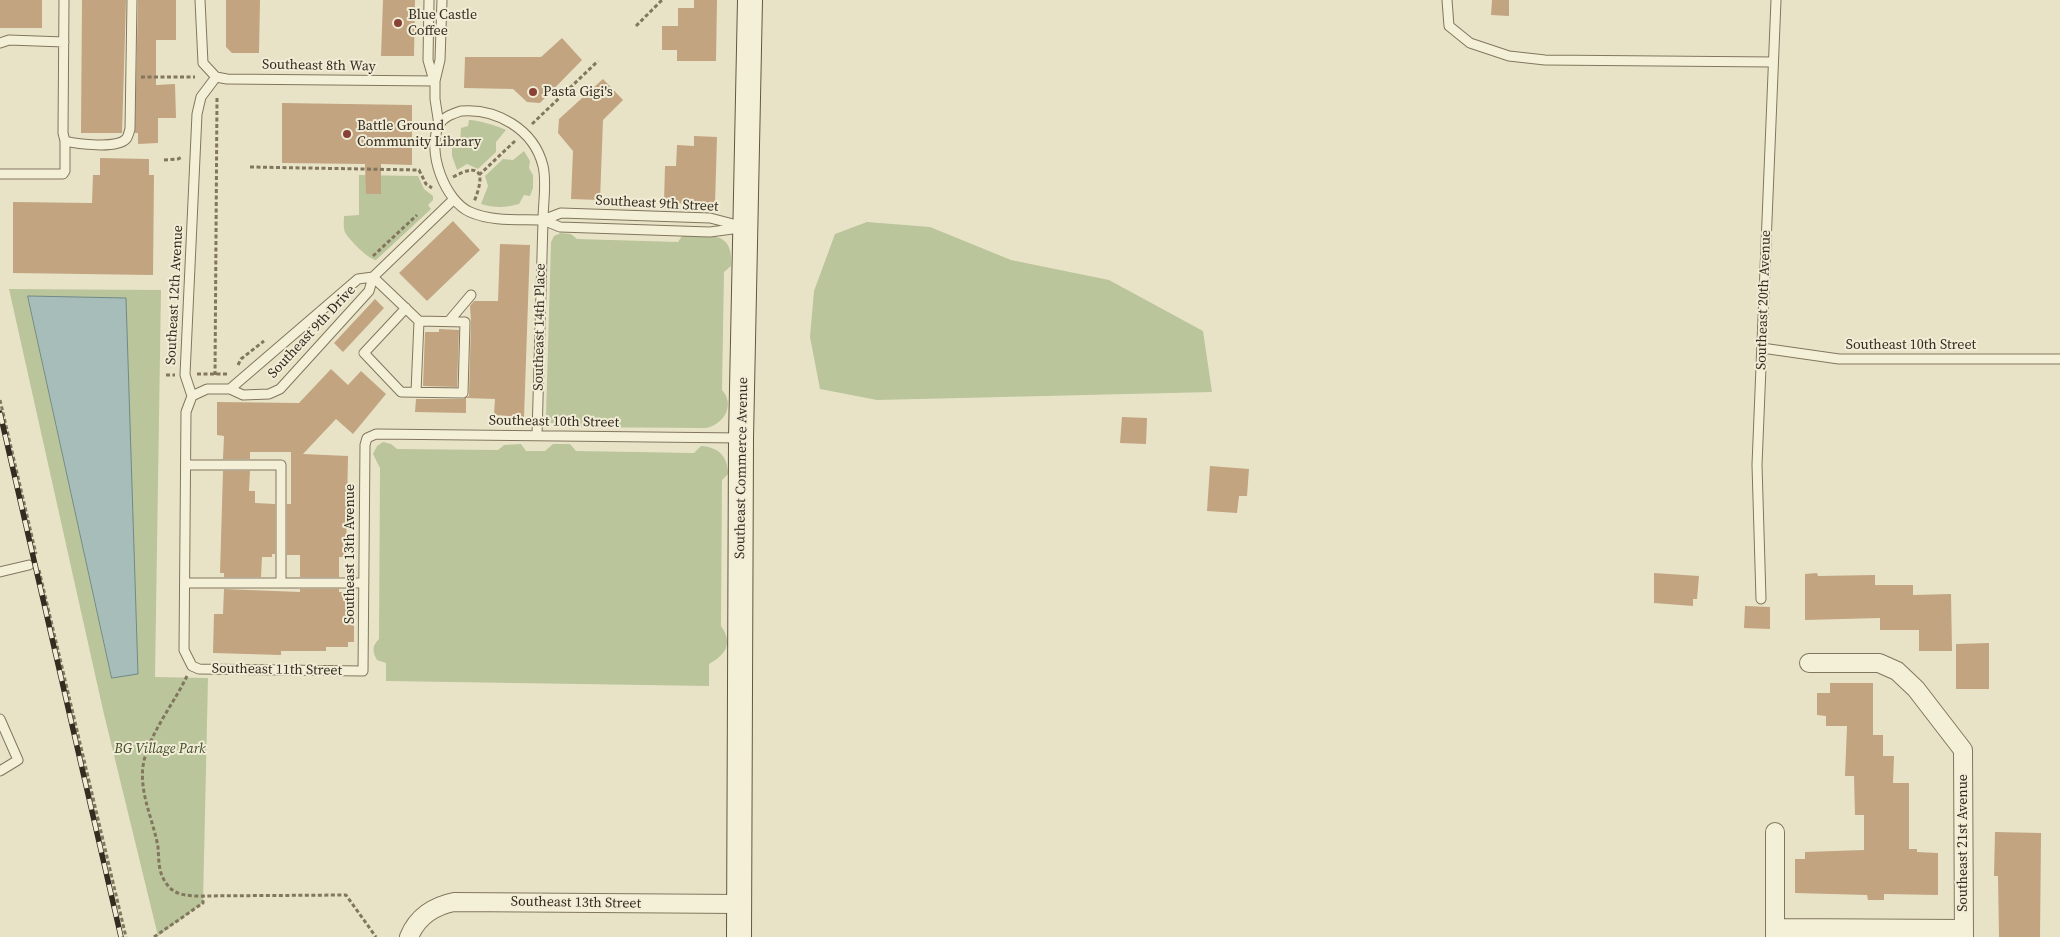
<!DOCTYPE html>
<html>
<head>
<meta charset="utf-8">
<style>
  body { margin:0 }
  canvas { display:block; background:#e8e3c6 }
</style>
</head>
<body>
<canvas width="2060" height="937"></canvas>
<script>
const g = document.querySelector('canvas').getContext('2d');
g.lineJoin = 'round';
function paint(path, color) {
  g.fillStyle = color;
  g.fill(path, 'evenodd');
}
function stroke(path, color, width, dash) {
  g.strokeStyle = color;
  g.lineWidth = width;
  g.lineCap = dash ? 'butt' : 'round';
  g.setLineDash(dash || []);
  g.stroke(path);
}
function drawText(font, color, halo, rows, align = 'center') {
  g.font = font + ' "Source Serif 4",serif';
  g.lineWidth = 4;
  g.setLineDash([]);
  g.textBaseline = 'middle';
  g.strokeStyle = halo;
  g.fillStyle = color;
  for (const [text, x, y, turn = 0] of rows) {
    g.save();
    g.translate(x, y);
    g.rotate((+turn || 0) * Math.PI / 180);
    g.textAlign = isNaN(turn) ? turn : align;
    if (halo) g.strokeText(text, 0, 0);
    g.fillText(text, 0, 0);
    g.restore();
  }
}
paint(new Path2D(`
  M469 120C477 120 498 126 506 130L496 142V152L478 169 467 164 457 170 452 156V148C462 143 460 138 461 128L468 126Z
  M524 151 530 161 529 168 533 175V188L530 196 524 195 519 204C505 208 494 208 481 204L488 186 485 176 503 159 513 160Z
  M359 175 418 176 424 189 433 196V200L428 205 431 209 376 260C369 260 348 239 345 232 343 227 344 221 344 216L359 215Z
  M867 222 930 227 1011 260 1109 280 1203 331 1212 392 877 400 820 389 810 337 814 291 835 234Z
  M561 233 571 234 577 239 678 242 682 236C708 236 734 229 731 266L724 272 722 390C736 405 723 426 705 428L557 427 550 422 546 416 551 242 554 236Z
  M9 289 161 290 155 677 208 678 203 903 158 936 103 710ZM28 296 126 299 112 678Z
  M383 442 391 444 397 449 498 450 504 445 521 444 526 451H545L553 444H570L576 451 694 453 701 446C719 447 728 457 728 474L722 480 721 626C734 644 725 655 709 664V686L386 681V663L377 660C372 651 372 646 379 639L380 468 373 454 377 446Z`), '#bbc59c');
const water = new Path2D(`
  M28 296 126 298 138 674 112 678Z`);
paint(water, '#a7bdb9');
stroke(water, '#6f8a87', 1);
paint(new Path2D(`
  M0 0H42V28H0Z
  M82 0H126L122 133H81Z
  M138 0H176V40H156V85L175 84 176 118H158V143L138 144V133H135Z
  M226 0H260L259 53H232L226 47Z
  M383 0H415L414 56H381Z
  M694 0H717L716 61H677V50H662V26H678V8H694Z
  M1492 0H1509V16L1491 15Z
  M562 38 582 60 540 103 527 102 513 89 464 88 465 57H541Z
  M603 79 623 100 603 120 600 200 571 199 573 151 558 133 559 119Z
  M282 103 412 105V165L381 164V194H366L365 164 282 163Z
  M694 136 717 137 715 204 664 203 665 166H676L677 145 694 146Z
  M100 158 149 159V175H154L153 275 13 273V202L92 203 93 175H100Z
  M453 221 480 250 427 301 399 273Z
  M500 244 530 245 524 417 494 415 495 399 466 398V413L415 412 416 399H463L469 396 471 322 470 306 474 301H498Z
  M375 299 384 308 343 352 334 343Z
  M439 329 459 330 457 387 423 386 425 332H439Z
  M331 369 348 385 361 371 386 394 353 434 336 419 303 454 348 456 346 557H339V577H300V555H287V504H291V452H250V459H223L224 436 217 435V402L299 403Z
  M1122 417 1147 418 1146 444 1120 443Z
  M1210 466 1249 469 1247 496H1239L1237 513 1207 511Z
  M223 471H250L249 491H255V503L275 504V554H272V557H262L261 577H224V573H220Z
  M1654 573 1699 576 1697 599H1693V606L1654 603Z
  M1817 573 1818 576 1875 575V585H1913V595L1951 594 1952 651H1919V630H1880V618L1805 620V574Z
  M224 589 300 592V589H339V592H345V609H354V642H348V647H326V651H281V655L213 653 214 614H223Z
  M1745 606 1770 607V629L1744 628Z
  M1989 643V689H1956V644Z
  M1830 683H1873V735H1883V756H1894L1893 783H1909V849H1917V852L1938 853V895L1884 894V900H1868L1867 895 1795 893V859H1805V852L1864 850V815H1855L1854 776H1845L1847 726H1826V716L1817 715V693H1830Z
  M1995 832 2041 833 2040 937H1999L1998 876H1994Z`), '#c2a481');
const lane = new Path2D(`
  M64 0 63 133 65 141C77 144 117 149 126 139 128 137 129 132 130 129L132 0
  M200 0 203 63 216 77 227 79 435 81
  M429 0 428 60 434 81
  M1447 0 1449 26 1470 43 1509 56 1545 60 1773 62
  M0 43 9 40 64 42
  M216 77 201 97 197 114 185 375 192 396 186 412 184 650 192 666 199 669 363 671 365 445 367 438 376 434 741 438
  M461 111C496 108 534 129 543 166 547 183 543 203 543 220 519 219 493 222 470 212 445 201 426 151 439 125 443 117 452 114 461 111Z
  M439 125 435 99V81L440 60 442 0
  M0 174H63L65 171V141
  M543 220 561 213 710 218 745 227
  M543 220 560 227 710 232 740 228
  M373 277 419 321 416 392
  M406 308 364 353 401 392 463 393 465 322 419 321
  M449 321 471 295
  M1762 348 1839 359H2060
  M230 389 358 279 373 277
  M192 396 207 389H230L243 395 269 394 280 389 369 291 373 277 453 200
  M537 435 543 220
  M186 465H281V583
  M0 572 29 565
  M185 583H364
  M1761 599 1757 465 1776 0
  M0 719 18 760 0 771`);
const street = new Path2D(`
  M1809 663H1879L1897 671 1916 689 1963 750 1964 937
  M1775 832V937
  M1775 928 1964 929
  M409 937C417 917 434 906 454 902L739 904`);
const secondary = new Path2D(`
  M739 937 741 438 750 0`);
stroke(lane, '#82765e', 11);
stroke(street, '#82765e', 20);
stroke(secondary, '#635741', 26);
stroke(new Path2D(`
  M636 26 662 0
  M141 77H195
  M532 124 598 61
  M164 160 178 159 182 157
  M250 167 419 170 426 184 432 188
  M479 175 515 141
  M453 177C484 160 484 177 474 202
  M373 256 417 215
  M238 365 241 359 264 341
  M197 374H228
  M166 375H175
  M215 375 217 97
  M0 400 36 554
  M39 570 126 937
  M187 676C174 703 153 729 145 757 136 787 153 818 158 847 159 860 158 872 166 883 173 894 183 895 195 896L346 895 376 937
  M154 937 203 903V897`), '#82765e', 3, [4, 2.5]);
stroke(lane, '#f4f0d8', 9);
stroke(street, '#f4f0d8', 18);
stroke(secondary, '#f4f0d8', 24);
const rail = new Path2D(`
  M0 413 121 937`);
stroke(rail, '#342c20', 5.5);
stroke(rail, '#f1ecd5', 4, [11]);
for (const [x, y, r, color] of [
  [398,23,5,"#894036"],
  [533,92,5,"#894036"],
  [347,134,5,"#894036"]
]) {
  const dot = new Path2D();
  dot.arc(x, y, r, 0, 2 * Math.PI);
  g.fillStyle = color;
  g.fill(dot);
  stroke(dot, '#f1ecd5', 2);
}
drawText('14px', '#342c20', '#f1ecd5', [
  ["Blue Castle",408,15],
  ["Coffee",408,31],
  ["Pasta Gigi's",543,92],
  ["Battle Ground",357,126],
  ["Community Library",357,142]
], 'left');
drawText('14px', '#342c20', '#f1ecd5', [
  ["Southeast 8th Way",319,66,1],
  ["Southeast 9th Street",657,204,3],
  ["Southeast 12th Avenue",175,295,-87],
  ["Southeast 20th Avenue",1764,300,-88],
  ["Southeast 14th Place",540,327,-89],
  ["Southeast 9th Drive",312,332,-47],
  ["Southeast 10th Street",1911,345],
  ["Southeast 10th Street",554,422,1],
  ["Southeast Commerce Avenue",742,468,-89],
  ["Southeast 13th Avenue",350,554,-90],
  ["Southeast 11th Street",277,670,1],
  ["Southeast 21st Avenue",1963,843,-90],
  ["Southeast 13th Street",576,903,1]
]);
drawText('italic 14px', '#404d29', '#f1ecd5', [
  ["BG Village Park",160,749]
]);
</script>
</body>
</html>
